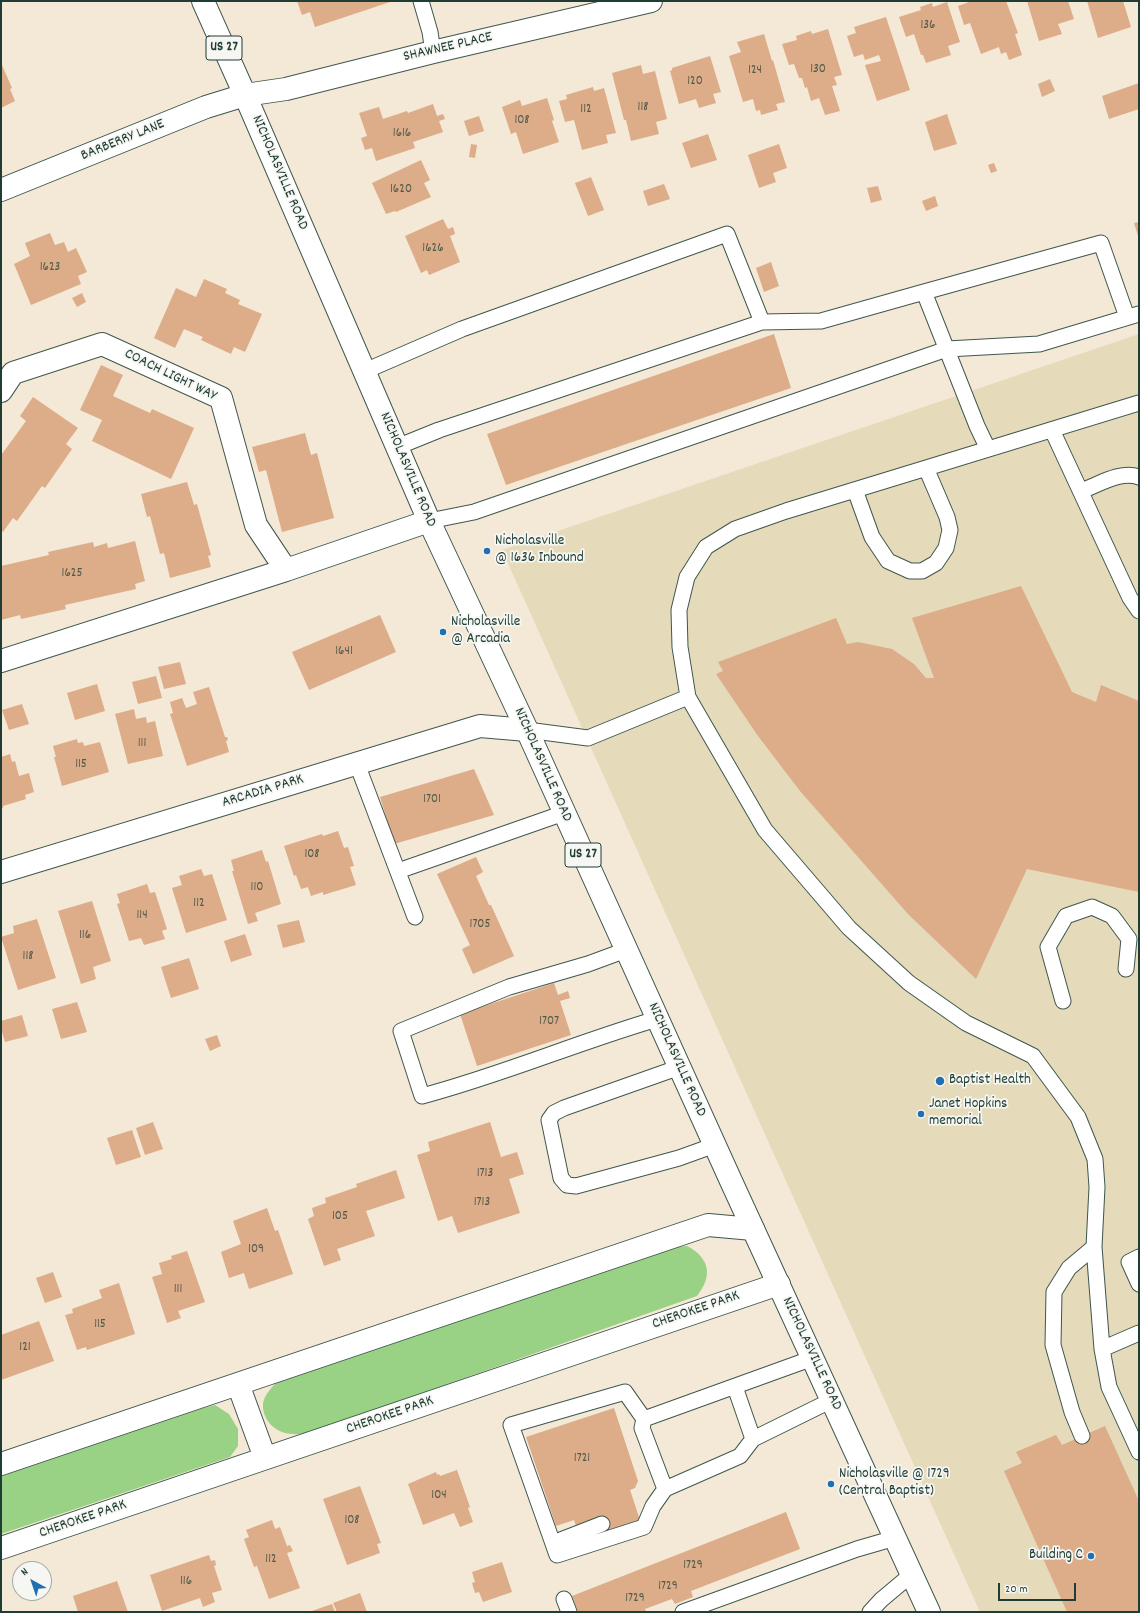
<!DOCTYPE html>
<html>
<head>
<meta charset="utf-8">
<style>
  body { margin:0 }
  #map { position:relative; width:1140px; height:1613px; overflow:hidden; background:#f4e8d7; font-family:Dekko,sans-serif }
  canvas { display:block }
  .frame { position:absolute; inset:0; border:2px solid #1f3d34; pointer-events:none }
  .north { position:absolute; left:12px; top:1561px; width:40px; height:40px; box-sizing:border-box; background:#f6f6f2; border:1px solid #a0aca6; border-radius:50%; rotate:320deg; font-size:11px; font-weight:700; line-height:16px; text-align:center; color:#1f3d34 }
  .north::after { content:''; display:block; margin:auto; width:14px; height:18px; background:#1f6fb2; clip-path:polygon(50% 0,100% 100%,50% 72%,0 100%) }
  .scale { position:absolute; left:998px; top:1583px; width:78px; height:18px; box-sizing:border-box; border:2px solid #1f3d34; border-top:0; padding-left:5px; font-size:12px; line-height:14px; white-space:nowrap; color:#1f3d34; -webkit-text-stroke:3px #f6f6f2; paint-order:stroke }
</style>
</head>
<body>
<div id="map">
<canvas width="1140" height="1613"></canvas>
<div class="frame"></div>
<div class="north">N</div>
<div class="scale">20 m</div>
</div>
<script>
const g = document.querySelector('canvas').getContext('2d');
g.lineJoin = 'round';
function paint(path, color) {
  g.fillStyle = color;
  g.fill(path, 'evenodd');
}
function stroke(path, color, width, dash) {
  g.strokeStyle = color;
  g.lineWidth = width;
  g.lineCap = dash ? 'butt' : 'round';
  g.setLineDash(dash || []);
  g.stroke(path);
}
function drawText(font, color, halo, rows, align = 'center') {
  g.font = font + ' Dekko,sans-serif';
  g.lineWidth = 3.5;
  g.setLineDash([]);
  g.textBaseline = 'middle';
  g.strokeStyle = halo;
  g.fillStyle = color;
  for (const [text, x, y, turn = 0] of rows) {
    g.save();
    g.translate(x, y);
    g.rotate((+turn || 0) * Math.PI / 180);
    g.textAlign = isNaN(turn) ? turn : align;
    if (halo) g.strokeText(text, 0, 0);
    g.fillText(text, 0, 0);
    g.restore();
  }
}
paint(new Path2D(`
  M1139 334V1612H980L502 550Z`), '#e5daba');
paint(new Path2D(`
  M687 1246C710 1258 713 1276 697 1296L309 1433C304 1433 298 1435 293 1434 277 1434 262 1421 263 1404 264 1395 272 1387 278 1381L674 1247Z
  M215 1405 229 1414 238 1429V1446L230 1457 1 1534V1475L203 1408Z`), '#99d285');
paint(new Path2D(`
  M297 1H393L315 27 310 12 302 15Z
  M972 1H1006L1018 33 1015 34 1022 55 1009 60 1006 52 1001 54 999 47 981 54 970 23 964 25 958 6Z
  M1027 1H1068L1074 19 1058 24 1062 34 1039 41Z
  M1087 1H1123L1131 27 1098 38Z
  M947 2 960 42 948 46 951 55 926 63 923 55H921L914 34 906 37 899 17 921 10 920 7 932 3 933 7Z
  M886 17 910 90 877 101 865 65 881 61 879 55 865 60 863 54 854 57 847 36 856 33 854 27Z
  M828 29 842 75 834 77 837 85 832 86 840 111 825 115 819 98 811 101 807 87 805 88 802 78H799L794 64 789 65 782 44 797 40 796 36 811 31 812 34Z
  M764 34 772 61 773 60 785 102 776 104 778 110 761 115 760 110 756 111 753 99 743 102 729 56 741 52 737 42Z
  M710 56 721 92 713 94 716 103 699 108 696 99 679 104 670 71 672 70V68Z
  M1 63 12 88 10 89 15 101 1 108Z
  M641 65 643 74 655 71 667 119 656 122 659 134 631 141 626 120H624L612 73Z
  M1050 79 1055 91 1042 97 1038 84Z
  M1139 83V109L1109 119 1102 96Z
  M593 87 594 91 604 88 616 133 606 135 608 143 582 150 574 120 565 122 559 101 567 99 566 95Z
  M547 98 554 120 552 121 559 142 523 154 516 132 511 134 502 107 520 100 522 106Z
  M433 104 437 116 443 114 445 119 439 121 443 132 413 142 415 148 376 161 372 148 365 150 361 138 367 136 359 113 379 107 383 119 407 111 408 113Z
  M947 114 957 144 934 151 925 122Z
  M479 116 484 131 469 136 464 121Z
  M708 134 717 160 691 168 682 143Z
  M471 144 477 145 475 158 469 157Z
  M779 144 787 168 773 173 776 182 759 188 748 155Z
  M421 160 430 180 424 183 431 197 396 212 395 211 386 214 372 183Z
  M994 163 997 171 991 173 988 165Z
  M591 177 604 210 588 216 575 183Z
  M664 184 670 199 648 206 643 191Z
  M878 186 882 200 871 203 867 188Z
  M935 196 938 206 926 211 922 201Z
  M443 219 448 229 453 227 455 234 450 236 460 262 429 275 427 270 421 273 405 236Z
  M1139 222V239L1134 223Z
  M50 233 55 245 64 242 68 252 76 248 87 272 78 276 81 284 31 305 14 264 30 256 25 243Z
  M771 262 779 286 764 292 756 268Z
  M204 279 227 289 225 293 240 300 238 304 262 314 245 352 234 347 231 354 201 340 203 337 184 329 175 348 154 338 176 288 196 297Z
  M82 293 86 302 77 307 72 298Z
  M774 334 791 388 506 485 487 434Z
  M101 365 123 375 113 396 150 413 152 409 194 428 171 479 92 441 102 420 80 410Z
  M33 397 78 428 66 444 72 449 45 488 42 486 17 521 13 518 3 532 1 530V453L2 454 26 421 20 416Z
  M305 433 311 455 317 453 334 518 282 532 266 470 259 472 252 447Z
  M187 482 194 505 197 504 211 555 208 556 211 567 170 578 164 553 160 554 150 516 147 517 141 494Z
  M135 541 145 581 135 584 136 589 65 605 66 609 21 619 20 615 1 620V566L49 555 48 552 93 542 94 547 107 543 108 548Z
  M1021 586 1072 692 1096 702 1101 685 1139 701V892L1027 869 976 979 908 914 800 791 758 736 716 674 723 671 718 662 836 618 847 644 858 642 892 649 914 664 926 678H934L912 618Z
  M380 615 396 652 309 690 292 652Z
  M180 662 186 684 164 689 158 667Z
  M156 676 162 698 138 704 132 682Z
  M97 684 105 711 75 720 67 693Z
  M209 687 225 737H227L228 740 226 741 229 752 187 766 170 714 173 713 170 702 182 698 186 708 197 704 193 692Z
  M22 704 29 724 9 730 2 710Z
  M134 709 136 719 146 717 147 723 155 721 163 756 128 764 115 714Z
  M77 739 78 743 83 742 84 746 100 742 109 772 62 786 54 757H56L53 746Z
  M10 754 12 762 15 761 19 776 29 773 34 792 25 795 26 799 3 806V808L1 809V757Z
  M474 769 494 815 394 844 380 797Z
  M338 831 344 848 348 847 354 866 350 867 356 885 323 895V892L311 896 308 887 301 889 296 875 294 876 284 846 322 834 323 836Z
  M262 850 266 862 268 861 281 904 255 913 258 921 248 924 232 871H234L231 860Z
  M476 857 483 872 476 876 489 905H491L514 956 473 974 462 949 470 945 437 874Z
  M201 869 204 876 212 874 227 920 186 933 172 888 182 885 179 876Z
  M147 884 150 893 155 892 167 929 162 931 165 939 144 945 141 938 129 941 117 904 120 903 117 894Z
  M92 901 111 961 93 967 96 979 81 984 58 911Z
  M37 919 56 978 18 990 1 937 14 933 13 926Z
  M299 920 305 942 283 948 277 925Z
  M245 934 252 955 231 962 224 941Z
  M189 958 199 989 171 998 161 967Z
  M554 983 558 995 568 991 570 998 560 1001 571 1035 477 1066 460 1014Z
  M77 1002 87 1032 61 1039 52 1009Z
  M22 1015 28 1036 5 1042 1 1028V1021Z
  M217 1035 221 1046 210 1051 205 1039Z
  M153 1122 163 1149 145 1155 136 1128Z
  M490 1122 501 1157 517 1152 524 1174 509 1179 520 1213 458 1233 452 1216 438 1221 417 1155 430 1151 428 1142Z
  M132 1130 141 1157 116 1165 107 1138Z
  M396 1170 405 1198 366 1211 375 1236 337 1249 341 1260 324 1266 308 1219 314 1216 312 1208 326 1203 325 1198 357 1187 356 1184Z
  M267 1208 275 1231 278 1230 293 1274 249 1289 244 1273 229 1278 221 1252 241 1244 233 1221Z
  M187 1251 205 1302 178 1311 181 1318 167 1323 152 1277 162 1274 159 1263 172 1259 171 1256Z
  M53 1272 62 1297 45 1303 36 1278Z
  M119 1283 135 1334 87 1350 86 1347 77 1350 65 1315 73 1313 72 1309 102 1298 99 1290Z
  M39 1321 54 1361 1 1380V1335Z
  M614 1408 638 1481 635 1488 630 1490 640 1520 605 1531 600 1518 576 1526 574 1520 556 1526 526 1437Z
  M1105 1426 1139 1501V1612H1067L1004 1471 1022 1463 1016 1452 1056 1435 1062 1445Z
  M457 1470 470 1507 468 1508 473 1522 460 1527 454 1513 423 1525 408 1484 436 1472 437 1475 439 1474 440 1476Z
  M360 1486 381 1543 377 1544 380 1553 347 1565 323 1499Z
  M786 1512 800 1549 691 1591 693 1597 675 1604 672 1599 645 1609 646 1612H578L572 1596Z
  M272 1520 275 1529 280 1527 287 1546 290 1545 293 1551 287 1553 300 1588 269 1599 257 1566 254 1567 244 1539 249 1537 246 1530Z
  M209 1555 211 1561 215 1560 216 1565 214 1566 222 1590 212 1593 215 1602 203 1607 200 1598 162 1611 150 1575Z
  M502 1562 512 1592 483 1602 479 1592 475 1593 472 1583 475 1582 472 1572Z
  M117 1581 128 1612H78L73 1596Z
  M360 1593 367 1612H337L333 1603Z
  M332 1604 335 1612H309Z`), '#ddac88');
const lane = new Path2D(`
  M421 1 430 32 433 52
  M762 322 821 321 924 292
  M365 371 462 329 727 234 762 322 439 430 397 447
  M1139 403 786 511 735 529 706 547 687 577 679 610 680 647 688 697 765 830 849 928 909 983 966 1023 1033 1056 1078 1117 1095 1159 1097 1187 1094 1247 1102 1349 1109 1387 1139 1452
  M1052 430 1130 598 1139 611
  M988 449 977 426 924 292 1101 243 1127 317
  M855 490 872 537 888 561 910 571H922L936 563 946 548 950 530 947 517 926 468
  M1081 491C1098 485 1121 470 1139 477
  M429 521 474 512 947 349 1039 344 1139 314
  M527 730 588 738 688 697
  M357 764 415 917
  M398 871 564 813
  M626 950 588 964 509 987 401 1031 422 1096C502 1075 578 1042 657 1019
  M1063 1001 1048 947 1066 916 1092 907 1112 916 1129 939 1126 969
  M680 1067 564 1108 554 1113 549 1120 561 1178 567 1185 576 1186 679 1158 715 1145
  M1139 1257 1129 1262 1139 1284
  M1102 1349 1139 1333
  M813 1358 644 1419 642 1428 665 1489 740 1456 753 1439 832 1400
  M735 1387 753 1439
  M644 1419 625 1392 511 1425 557 1555 644 1527 653 1506 665 1489
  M1082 1436 1072 1412 1053 1345 1054 1292 1069 1268 1094 1247
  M553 1543 602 1524
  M564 1599 569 1612
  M683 1612 857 1549 895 1538
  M870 1612 881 1600 912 1574`);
const street = new Path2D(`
  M1 190 206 107 245 95 286 89 433 52 651 1
  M1 391 13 373 102 344 221 398 256 525 286 570 1 661
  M286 570 429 521
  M1 872 480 726 527 730
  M238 1384 265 1458
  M1 1464 708 1225 753 1229
  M1 1548 779 1284`);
const primary = new Path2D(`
  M203 1 245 95 429 521 527 730 731 1181 929 1612`);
stroke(lane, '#3f574c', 17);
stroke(street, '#3f574c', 24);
stroke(primary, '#3f574c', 24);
stroke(lane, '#fff', 15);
stroke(street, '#fff', 22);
stroke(primary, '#fff', 22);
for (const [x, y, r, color] of [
  [487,551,4,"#1f6fb2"],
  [443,632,4,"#1f6fb2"],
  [940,1081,5,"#1f6fb2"],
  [921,1114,4,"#1f6fb2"],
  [831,1484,4,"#1f6fb2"],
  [1091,1556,4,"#1f6fb2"]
]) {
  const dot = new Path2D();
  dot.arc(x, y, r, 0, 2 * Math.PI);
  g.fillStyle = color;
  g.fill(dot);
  stroke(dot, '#f6f6f2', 1.5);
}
drawText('13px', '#4e5949', null, [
  ["136",928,26],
  ["130",818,70],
  ["124",755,71],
  ["120",695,82],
  ["118",643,108],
  ["112",586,110],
  ["108",522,121],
  ["1616",402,134],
  ["1620",401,190],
  ["1626",433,249],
  ["1623",50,268],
  ["1625",72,574],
  ["1641",344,652],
  ["111",142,744],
  ["115",81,765],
  ["1701",432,800],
  ["108",312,855],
  ["110",257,888],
  ["112",199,904],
  ["114",142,916],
  ["1705",480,925],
  ["116",85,936],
  ["118",28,957],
  ["1707",549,1022],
  ["1713",485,1174],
  ["1713",482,1203],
  ["105",340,1217],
  ["109",256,1250],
  ["111",178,1290],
  ["115",100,1325],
  ["121",25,1348],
  ["1721",582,1459],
  ["104",439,1496],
  ["108",352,1521],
  ["112",271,1560],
  ["1729",693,1566],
  ["116",186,1582],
  ["1729",668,1587],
  ["1729",635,1599]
]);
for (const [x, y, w] of [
  [224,48,36],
  [583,855,36]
]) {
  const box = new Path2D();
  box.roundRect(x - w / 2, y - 12, w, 24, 3);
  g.fillStyle = '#f6f6f2';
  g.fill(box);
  stroke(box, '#1f3d34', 1);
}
drawText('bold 14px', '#1f3d34', null, [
  ["US 27",224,48],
  ["US 27",583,855]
]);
drawText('15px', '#1f3d34', '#f6f6f2', [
  ["SHAWNEE PLACE",448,48,-13],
  ["BARBERRY LANE",123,141,-22],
  ["NICHOLASVILLE ROAD",279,173,67],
  ["COACH LIGHT WAY",170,376,26],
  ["NICHOLASVILLE ROAD",407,470,67],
  ["NICHOLASVILLE ROAD",542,765,66],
  ["ARCADIA PARK",263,792,-17],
  ["NICHOLASVILLE ROAD",676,1060,66],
  ["CHEROKEE PARK",696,1311,-19],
  ["NICHOLASVILLE ROAD",811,1354,65],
  ["CHEROKEE PARK",390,1416,-19],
  ["CHEROKEE PARK",83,1520,-19]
]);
drawText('15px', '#1f3d34', '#f6f6f2', [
  ["Nicholasville",495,542],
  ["@ 1636 Inbound",495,559],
  ["Nicholasville",451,623],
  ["@ Arcadia",451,640],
  ["Baptist Health",949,1081],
  ["Janet Hopkins",929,1105],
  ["memorial",929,1122],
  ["Nicholasville @ 1729",839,1475],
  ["(Central Baptist)",839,1492],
  ["Building C",1083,1556,"right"]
], 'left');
</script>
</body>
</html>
